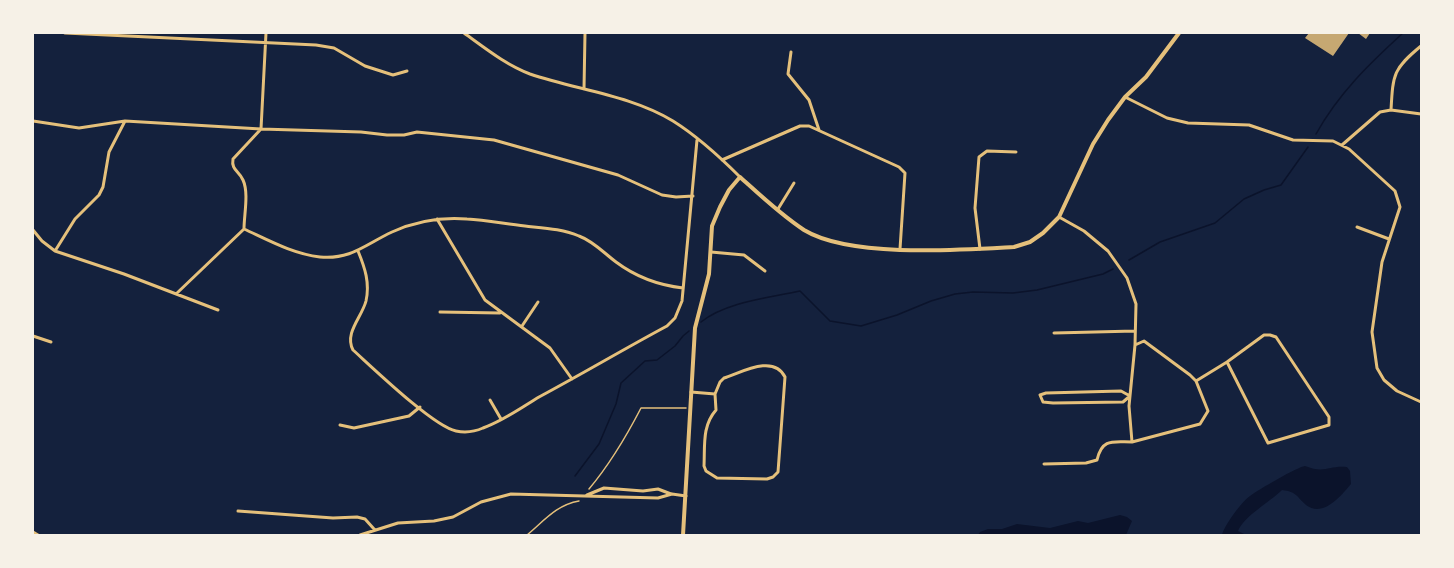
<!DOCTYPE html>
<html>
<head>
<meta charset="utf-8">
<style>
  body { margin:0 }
  #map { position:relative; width:1454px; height:568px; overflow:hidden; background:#14213d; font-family:Barlow,sans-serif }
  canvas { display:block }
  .frame { position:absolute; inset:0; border:34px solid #f6f1e7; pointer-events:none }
</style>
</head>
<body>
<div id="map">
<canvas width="1454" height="568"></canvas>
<div class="frame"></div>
</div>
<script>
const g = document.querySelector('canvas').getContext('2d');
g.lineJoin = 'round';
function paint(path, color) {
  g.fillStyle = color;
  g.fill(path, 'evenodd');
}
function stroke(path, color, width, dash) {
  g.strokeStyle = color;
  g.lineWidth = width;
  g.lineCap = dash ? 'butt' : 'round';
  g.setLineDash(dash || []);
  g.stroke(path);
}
paint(new Path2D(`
  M1305 466C1325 474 1329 465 1347 467L1350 471 1351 484C1341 496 1323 518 1306 505 1296 496 1297 492 1282 490 1270 502 1244 516 1238 531L1246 535H1222C1224 526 1242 501 1250 496 1258 490 1297 467 1305 466Z
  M1120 515 1127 517 1132 521 1126 535H978L980 532 988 529H1002L1017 524 1050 528 1078 521 1088 523Z`), '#0b132b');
stroke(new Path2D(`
  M1316 134C1339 93 1369 64 1403 33
  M1129 260 1160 242 1215 223 1244 199 1264 190 1281 185 1308 147
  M701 322C726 302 768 298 800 291L830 321 861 326 897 315 931 301 955 294 973 292 1013 293 1037 290 1103 274 1113 269
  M575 476 599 444 616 404 621 383 645 361 657 360 675 346 683 336 689 331`), '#0b132b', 1.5);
paint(new Path2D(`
  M1309 33H1349L1333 56 1305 38Z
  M1358 33H1370L1366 39Z`), '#c6a872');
stroke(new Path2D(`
  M589 489C610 464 626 437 641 408H686
  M527 535C544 521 556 505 579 501`), '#e5c07b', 1.5);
stroke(new Path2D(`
  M65 33 316 45 334 48 365 66 393 75 407 71
  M464 33C485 48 506 65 530 74 577 90 630 95 673 121 697 136 720 157 740 177
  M1421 46C1393 69 1393 74 1391 110L1421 114
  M791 52 788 74 809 100 819 130
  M584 89 585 33
  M1125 97 1167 118 1188 123 1249 125 1293 140 1333 141 1349 149 1395 191 1400 207 1382 262 1372 332 1377 368 1384 380 1397 391 1421 402
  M33 121 79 128 125 121 261 129 361 132 387 135H404L417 132 494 140 618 175 662 195 676 197 693 196
  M1342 145 1380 112 1391 110
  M722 160 800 126H809L899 167 905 173 900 249
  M778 209 794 183
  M1059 217 1084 231 1108 251 1127 278 1136 304 1135 345 1144 341 1190 375 1196 381 1208 411 1200 424 1132 442 1129 406 1135 345
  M437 219 485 300 550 348 572 379
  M1357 227 1389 239
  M244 229C268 240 293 254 320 257 351 260 366 244 392 232 416 221 441 217 467 219 486 220 506 224 525 226 543 228 563 229 579 236 593 241 604 253 616 262 636 277 657 285 683 288
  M244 229C244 215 249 193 243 180 239 171 231 170 233 159L261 129 266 33
  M33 230 42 241 55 251 75 219 99 195 103 187 109 152 125 121
  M980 249 975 208 979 157 987 151 1016 152
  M55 251 124 274 218 310
  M358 251C365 268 370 283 366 301 362 317 344 333 353 350 373 368 433 426 456 431 466 433 474 432 483 428 503 421 521 408 539 397 582 374 624 349 667 326L675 318 682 301 697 140
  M711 252 744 255 765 271
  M176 294 244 229
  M440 312 500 313
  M522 326 538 302
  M1054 333 1135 331
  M33 336 51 342
  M1196 381 1227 362 1264 335H1270L1276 337 1329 417V425L1268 443 1227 362
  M1121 391 1130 396 1123 402 1053 403 1043 402 1040 395 1046 393Z
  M691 392 715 394 716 410C702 426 705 445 704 466L706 471 717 478 767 479 773 477 778 472 785 377C774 354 742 372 724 378L720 382 715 394
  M490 400 501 419
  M340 425 354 428 409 416 420 407
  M1044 464 1086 463 1097 460C1102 438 1113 442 1132 442
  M587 495 604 488 643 491 658 489 671 494
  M238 511 333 518 357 517 365 519 374 529
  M33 532 38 535
  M360 535 398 523 434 521 453 517 481 502 511 494 658 498 672 494 686 496`), '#e5c07b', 3);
stroke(new Path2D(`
  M683 535 695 328 709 274 712 226 720 207 729 190 740 177C760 195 781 215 804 230 850 258 960 250 1014 247L1030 242 1043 233 1059 217 1093 144 1108 120 1125 97 1146 77 1179 33`), '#e5c07b', 4);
</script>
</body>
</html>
